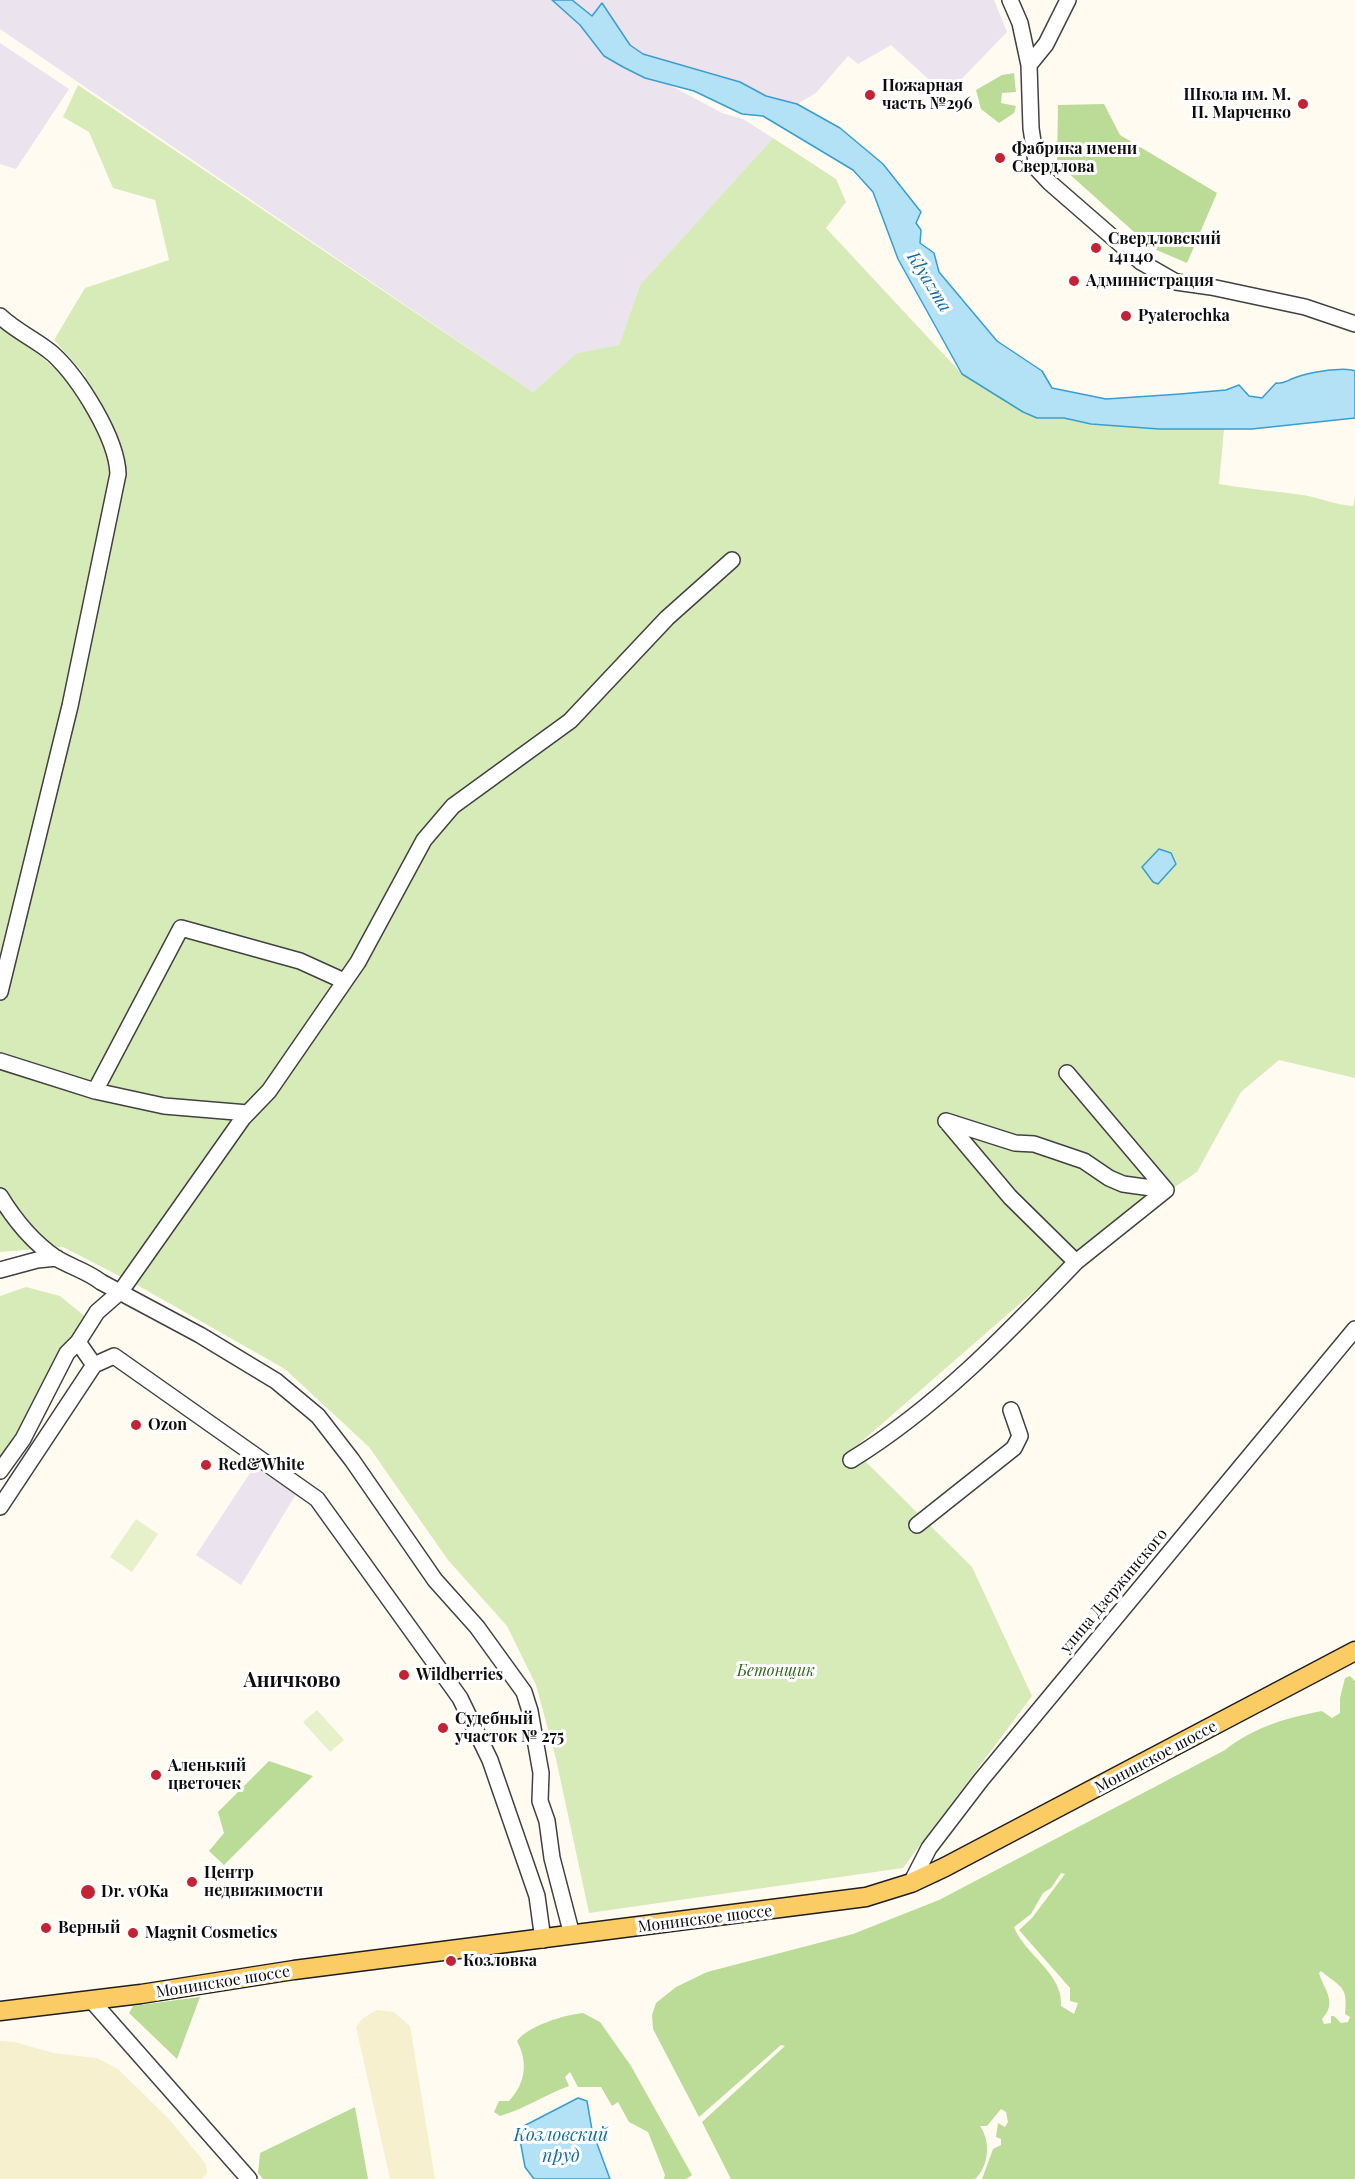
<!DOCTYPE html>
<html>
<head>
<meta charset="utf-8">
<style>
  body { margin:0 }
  canvas { display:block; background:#fffbf0 }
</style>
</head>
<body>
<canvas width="1355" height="2179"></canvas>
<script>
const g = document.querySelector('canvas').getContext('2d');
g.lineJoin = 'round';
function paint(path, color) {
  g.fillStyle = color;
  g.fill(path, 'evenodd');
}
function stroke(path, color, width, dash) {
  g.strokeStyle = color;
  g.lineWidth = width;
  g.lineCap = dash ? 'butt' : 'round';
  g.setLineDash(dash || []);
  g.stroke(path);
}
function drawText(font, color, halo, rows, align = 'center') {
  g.font = font + ' "Playfair Display",serif';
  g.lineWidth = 6;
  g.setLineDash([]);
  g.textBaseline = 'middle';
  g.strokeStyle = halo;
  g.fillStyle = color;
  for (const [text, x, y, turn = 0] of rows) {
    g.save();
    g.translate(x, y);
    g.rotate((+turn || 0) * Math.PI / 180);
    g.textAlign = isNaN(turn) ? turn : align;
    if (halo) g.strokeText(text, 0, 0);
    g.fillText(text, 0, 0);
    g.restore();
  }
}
paint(new Path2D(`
  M0 0H552L580 25 604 56 645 78 668 84 722 113 743 119 773 138 640 285 619 345 577 353 533 392 0 29Z
  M572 0H994L1007 32 946 95 891 45 858 64 848 56 816 93 797 104 766 96 740 82 709 72 643 54 630 45 602 4 592 16Z
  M0 43 69 89 16 169 0 164Z
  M254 1467 296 1494 241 1585 196 1555Z`), '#ebe3ed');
paint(new Path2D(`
  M377 2010 394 2012 410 2026 435 2179H390L356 2027 363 2018Z
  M0 2041 15 2042 53 2053 97 2058 118 2069 168 2118 206 2164 207 2173 202 2179H0Z`), '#f6f0cf');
paint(new Path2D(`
  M78 85 533 392 577 353 619 345 640 285 773 138 836 179 846 202 826 228 962 374 1023 412 1037 418H1064L1091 424 1159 429H1224L1219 484C1247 489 1275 491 1303 495 1320 498 1335 505 1353 506L1355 497V1078L1279 1060 1241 1092 1197 1172 1078 1253 853 1449 972 1567 1032 1696 903 1868 589 1913 556 1759 536 1685 507 1626 448 1560 369 1447 285 1369 137 1285 63 1247 0 1252V323L74 384 86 376 54 340 85 288 169 260 155 200 113 188 89 132 63 117Z
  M26 1287 60 1296 87 1318 0 1476V1296Z`), '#d6ebb8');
paint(new Path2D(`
  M1014 73 1016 92 1002 93 1001 103 1016 106 1014 113 999 123 981 109 976 90 1002 75Z
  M1104 104 1120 135 1217 193 1187 263 1152 248 1057 163 1058 105Z
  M1350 1676 1355 1681V2179H982L993 2149 1001 2145V2139L996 2137 998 2123 1005 2127 1008 2122 1006 2112 1001 2109 987 2126H980C991 2142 989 2166 975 2179H731L702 2122 785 2046 781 2045 699 2117 653 2029 652 2015 656 2003 676 1987 707 1972 853 1934 939 1900 1225 1750C1254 1727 1286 1718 1322 1711L1332 1718 1340 1713V1698L1345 1678ZM1061 1873 1065 1874 1032 1918 1019 1930 1070 1988V2001L1078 2003 1074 2014 1061 2006C1064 1974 1024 1954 1014 1927L1031 1914 1043 1893 1051 1888ZM1321 1971C1341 1988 1348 1985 1345 2014L1350 2017 1348 2022 1341 2023 1334 2016H1331V2023L1324 2024 1322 2019C1338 2002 1324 1990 1319 1973Z
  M269 1761 313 1776 224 1865 209 1851 224 1833 218 1812Z
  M200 1997 177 2059 129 2013 133 2006Z
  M583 2013 600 2022 631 2066 692 2175 686 2179H664L665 2175 648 2132 629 2122 618 2102 612 2106 601 2087H578L570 2072 565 2077 569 2086C545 2095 524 2109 500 2116L494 2112 499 2101H509C526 2083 528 2062 517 2041 528 2026 564 2015 583 2013Z
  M355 2107 368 2179H263L258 2173 260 2153Z`), '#badc97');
paint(new Path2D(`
  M136 1519 158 1534 132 1572 110 1557Z
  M317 1710 344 1740 330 1752 303 1722Z`), '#e6f1ca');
const water = new Path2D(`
  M552 0H572L592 16 602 3 630 45 643 54 740 82 766 96 797 104 840 128 883 164 921 212 916 223 921 230 920 243 934 253 939 272 997 341 1042 371 1052 388 1106 399 1180 394 1226 390 1239 385 1249 396 1262 398 1276 383C1284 384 1286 381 1294 378 1306 373 1344 366 1355 371V418L1252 429H1159L1091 424 1064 418H1037L1023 412 962 374 898 259 873 192 853 170 763 116 742 114 694 91 645 78 623 67 604 56 580 25Z
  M1159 849 1171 853 1176 864 1158 884 1153 882 1142 867Z
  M578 2098 587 2101 592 2130 610 2179H534L525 2167 518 2129Z`);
paint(water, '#b3e2f7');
stroke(water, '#389ed0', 1.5);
const minor = new Path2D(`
  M1010 0 1020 23 1029 65 1031 128 1037 169 1049 182 1141 262 1176 282 1211 287 1305 307 1355 324
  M1029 65 1046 44 1068 0
  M0 316C17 332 37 340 53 354 79 378 117 438 118 474L70 706 0 992
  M0 1061 95 1091 164 1106 248 1113
  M1067 1073 1166 1190
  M95 1091 181 928 300 961 344 981
  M946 1121 1015 1143 1034 1144 1084 1161 1109 1178 1123 1184 1166 1190
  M0 1196C14 1219 34 1243 56 1258 71 1267 87 1271 101 1282L200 1335 276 1381 318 1416 352 1460 435 1580 477 1627 524 1692 530 1711 541 1773 540 1801 547 1821 552 1858 572 1935
  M1076 1262 1166 1190
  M0 1270 37 1260 57 1258
  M94 1365 78 1342 97 1312 121 1291 243 1118 269 1091 358 962 424 840 453 806 570 721 667 618 732 560
  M851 1460C937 1407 1006 1335 1076 1262L1010 1197 946 1121
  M0 1471 23 1439 67 1353 78 1342
  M0 1507 94 1365 114 1356 317 1499 460 1698 490 1760 537 1896 543 1940
  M917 1525 1014 1448 1020 1436 1011 1410
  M911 1883 929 1848 981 1780 1355 1329
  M92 2001 249 2179`);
const major = new Path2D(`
  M0 2011 141 1994 294 1970 866 1897 911 1883 945 1867 1355 1651`);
stroke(minor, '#414141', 18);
stroke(major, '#1f1f1f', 21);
stroke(minor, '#fff', 15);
stroke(major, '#fbcc64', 18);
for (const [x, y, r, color] of [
  [870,95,6,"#c22335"],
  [1303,104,6,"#c22335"],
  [1000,158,6,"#c22335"],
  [1096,248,6,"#c22335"],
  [1074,281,6,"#c22335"],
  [1126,316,6,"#c22335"],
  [136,1425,6,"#c22335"],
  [206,1465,6,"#c22335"],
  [404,1675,6,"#c22335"],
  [443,1728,6,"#c22335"],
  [156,1775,6,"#c22335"],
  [192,1882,6,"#c22335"],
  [88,1892,8,"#c22335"],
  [46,1928,6,"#c22335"],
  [133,1933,6,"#c22335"],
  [451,1961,6,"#c22335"]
]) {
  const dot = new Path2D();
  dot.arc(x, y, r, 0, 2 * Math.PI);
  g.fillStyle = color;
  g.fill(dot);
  stroke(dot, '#fff', 2);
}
drawText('bold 16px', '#0e0e0e', '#fff', [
  ["Пожарная",882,86],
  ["часть №296",882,104],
  ["Школа им. М.",1291,95,"right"],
  ["П. Марченко",1291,113,"right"],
  ["Фабрика имени",1012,149],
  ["Свердлова",1012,167],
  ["Свердловский",1108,239],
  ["141140",1108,257],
  ["Администрация",1086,281],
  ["Pyaterochka",1138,316],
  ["Ozon",148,1425],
  ["Red&White",218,1465],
  ["Wildberries",416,1675],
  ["Судебный",455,1719],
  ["участок № 275",455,1737],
  ["Аленький",168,1766],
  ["цветочек",168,1784],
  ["Центр",204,1873],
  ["недвижимости",204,1891],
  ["Dr. vOKa",101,1892],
  ["Верный",58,1928],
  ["Magnit Cosmetics",145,1933],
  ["Козловка",463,1961]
], 'left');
drawText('16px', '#0e0e0e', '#fff', [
  ["улица Дзержинского",1114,1591,-50],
  ["Монинское шоссе",1156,1757,-28],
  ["Монинское шоссе",705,1919,-7],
  ["Монинское шоссе",223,1982,-9]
]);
drawText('italic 16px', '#31681d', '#fff', [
  ["Бетонщик",776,1671]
]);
drawText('italic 18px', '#146ea3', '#fff', [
  ["Klyazma",929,282,58],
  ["Козловский",561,2135],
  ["пруд",561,2156]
]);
drawText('bold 20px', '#0e0e0e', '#fff', [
  ["Аничково",292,1681]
]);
</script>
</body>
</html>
